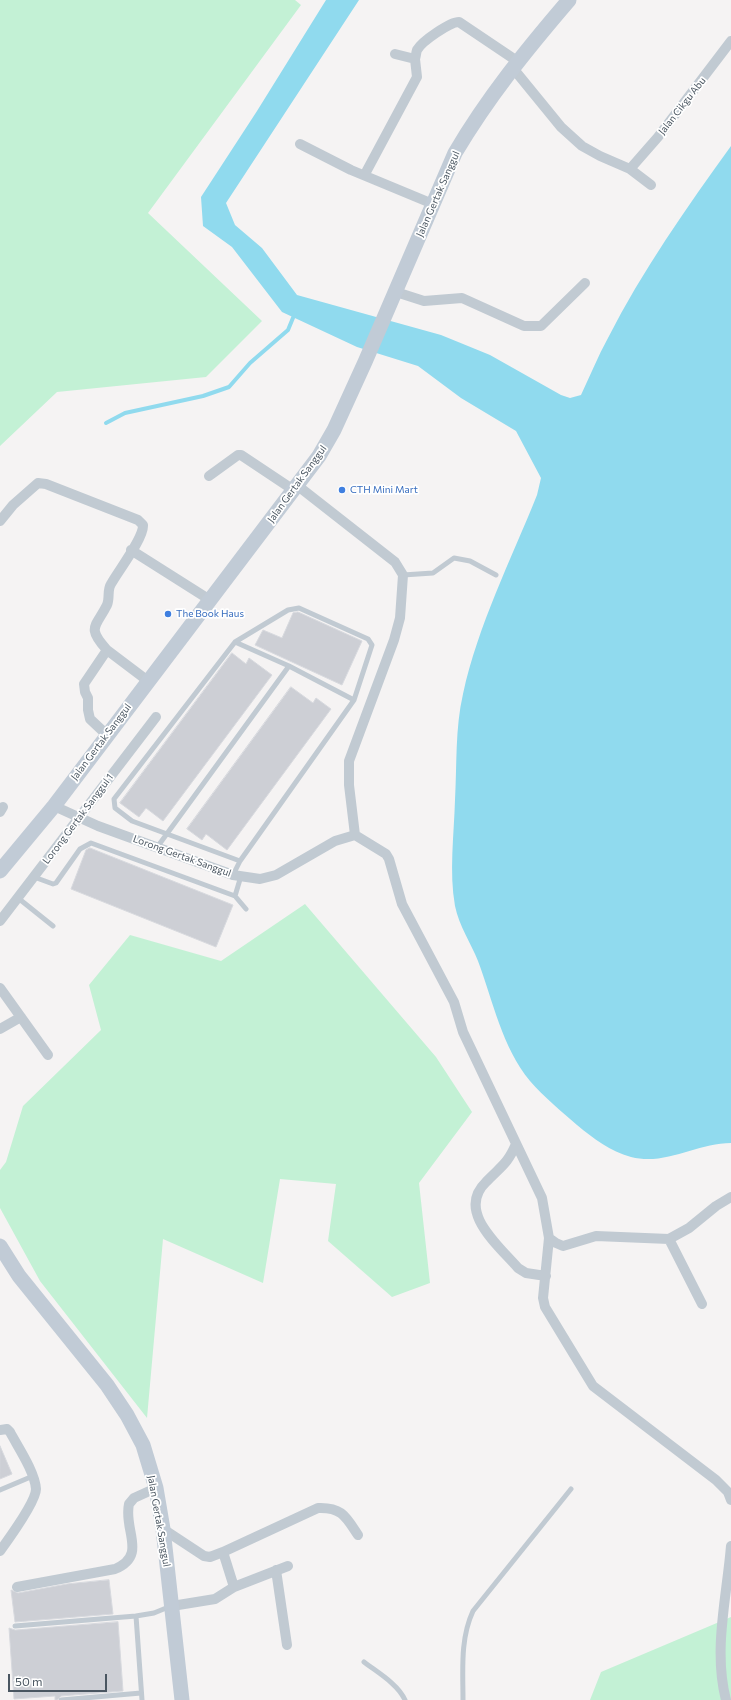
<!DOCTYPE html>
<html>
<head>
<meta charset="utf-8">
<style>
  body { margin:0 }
  #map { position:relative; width:731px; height:1700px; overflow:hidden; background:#f5f3f3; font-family:Commissioner,sans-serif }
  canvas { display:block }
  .scale { position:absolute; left:8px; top:1674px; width:99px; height:18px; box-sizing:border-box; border:2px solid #4a5661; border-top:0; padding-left:5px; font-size:12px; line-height:14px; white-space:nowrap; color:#4a5661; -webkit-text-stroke:3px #fff; paint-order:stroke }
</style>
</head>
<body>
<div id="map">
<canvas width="731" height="1700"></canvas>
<div class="scale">50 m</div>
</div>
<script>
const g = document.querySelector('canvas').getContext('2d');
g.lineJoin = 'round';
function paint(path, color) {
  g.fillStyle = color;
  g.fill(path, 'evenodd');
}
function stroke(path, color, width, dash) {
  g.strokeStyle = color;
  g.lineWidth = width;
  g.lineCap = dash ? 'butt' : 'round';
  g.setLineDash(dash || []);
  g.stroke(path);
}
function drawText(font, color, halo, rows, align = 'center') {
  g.font = font + ' Commissioner,sans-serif';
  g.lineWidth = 3.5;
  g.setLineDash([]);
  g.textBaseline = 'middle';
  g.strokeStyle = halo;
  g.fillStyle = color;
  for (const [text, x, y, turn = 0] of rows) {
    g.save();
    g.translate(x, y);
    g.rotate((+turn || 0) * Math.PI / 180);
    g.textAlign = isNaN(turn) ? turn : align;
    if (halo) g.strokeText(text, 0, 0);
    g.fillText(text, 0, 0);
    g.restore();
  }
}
paint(new Path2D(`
  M0 0H295L301 5 148 213 262 321 206 377 57 392 0 446Z
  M305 904 436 1057 472 1112 419 1183 430 1283 392 1297 328 1241 336 1184 280 1179 263 1283 163 1239 147 1418 40 1281 0 1208V1170L6 1162 23 1106 101 1030 89 985 130 935 221 961Z
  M731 1617V1700H590L601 1672Z`), '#c3f1d5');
paint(new Path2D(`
  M326 0H359L226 203 235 225 262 248 297 295 441 335 490 355 561 395 570 398 581 395C590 376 598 356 608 338 642 271 687 207 731 146V1143C697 1143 666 1166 631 1157 610 1151 594 1139 577 1125 561 1111 544 1097 530 1081 502 1047 493 1001 478 961 471 943 459 926 455 906 449 872 454 835 455 800 457 766 455 728 463 694 478 625 511 560 537 495L541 478 516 431 461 398 418 366 357 347 282 312 232 247 203 226 201 197 257 111Z`), '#90daee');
stroke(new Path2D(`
  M106 423 125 413 203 396 229 387 250 363 288 330 295 313`), '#90daee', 4);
const building = new Path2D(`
  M298 612 362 641 342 685 255 645 263 630 282 638 293 613Z
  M232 653 246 664 249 658 272 675 163 821 146 808 139 817 120 803Z
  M291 687 313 703 316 698 331 709 227 850 206 834 202 840 187 829Z
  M90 848 233 905 216 947 71 889 86 850Z
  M0 1446 12 1474 0 1479Z
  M109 1580 113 1614 15 1622 11 1590 18 1593 67 1584Z
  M118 1622 123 1691 61 1696 57 1700H55V1696L14 1699 9 1628 15 1630Z`);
paint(building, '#cdcfd5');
stroke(building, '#d7d9de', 1);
stroke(new Path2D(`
  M403 575 433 573 454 558 470 561 496 575
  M235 642 289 666 354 700
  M158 846 289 666
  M233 875 240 861 354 700 372 645 368 639 299 608 288 610 235 642 114 799 115 808 132 821 240 861
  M34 877 53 884 56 883 80 849 91 843 235 896 246 909
  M235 896 241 876
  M18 898 53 926
  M0 1490 33 1476
  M15 1626 136 1616
  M364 1662C377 1672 398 1684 405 1700
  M61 1700 141 1693
  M142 1700 136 1616 154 1613 171 1606
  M463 1700C463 1670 460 1639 473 1611L571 1489`), '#c1cad2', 5);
stroke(new Path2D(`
  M395 54 415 59C416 56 416 53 417 50 422 41 450 22 459 22L517 61
  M512 67 561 127 582 146 600 156 630 169 651 185
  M300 144 351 170 433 204
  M630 169 658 137 731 41
  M365 174 417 77 415 59
  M396 292 424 301 462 298 524 326H541L585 283
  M209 476 238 455H241L295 491
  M298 486 395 562 403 575 400 618 394 640 349 761V785L355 835
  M0 521 13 505 38 483 46 484 138 520 143 525C144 538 118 571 111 584 107 590 110 598 107 605 96 627 86 627 107 650L84 684 85 692 88 698V710L90 719 107 735
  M131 550 210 600
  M107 650 148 681
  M54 806 98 826 233 875 260 879 276 875 335 841 355 835
  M0 812 3 807
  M355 835 386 854 389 859 402 904 454 1002 463 1032 542 1198 549 1238 543 1298 545 1307 593 1386 716 1480 728 1492 731 1500
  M0 921 156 717
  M0 988 48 1055
  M0 1029 21 1017
  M516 1144C507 1165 501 1166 486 1182 456 1211 498 1245 518 1268L526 1273 546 1276
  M549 1238 556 1243 563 1246 596 1236 669 1239 689 1228 716 1206 731 1197
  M669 1239 702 1304
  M0 1430 7 1429 10 1432C18 1447 35 1472 36 1489 36 1501 8 1540 0 1551
  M163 1529 204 1556 210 1557 223 1552 234 1587
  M223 1552 318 1508C342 1507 346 1517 358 1535
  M276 1570 287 1645
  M17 1587 115 1569C148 1555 123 1530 129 1504L134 1498 156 1488
  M172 1606 215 1599 234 1587 288 1566
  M726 1700C713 1650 727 1596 731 1546`), '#c1cad2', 10);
stroke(new Path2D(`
  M0 871 54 806 319 456 334 430 365 362 455 153C488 97 527 49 569 0
  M0 1246 19 1276 107 1385 127 1415 143 1445 156 1488 163 1529 182 1700`), '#c1cbd6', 15);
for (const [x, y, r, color] of [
  [342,490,4,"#3f7fe0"],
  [168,614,4,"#3f7fe0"]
]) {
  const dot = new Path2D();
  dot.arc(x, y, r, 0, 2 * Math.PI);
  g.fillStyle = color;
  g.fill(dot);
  stroke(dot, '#fff', 1.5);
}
drawText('10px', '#4a5661', '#fff', [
  ["Jalan Cikgu Abu",682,106,-52],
  ["Jalan Gertak Sanggul",438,194,-66],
  ["Jalan Gertak Sanggul",297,484,-54],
  ["Jalan Gertak Sanggul",101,742,-53],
  ["Lorong Gertak Sanggul 1",78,819,-53],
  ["Lorong Gertak Sanggul",182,856,20],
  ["Jalan Gertak Sanggul",159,1521,80]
]);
drawText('10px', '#366cbe', '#fff', [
  ["CTH Mini Mart",350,490],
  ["The Book Haus",176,614]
], 'left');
</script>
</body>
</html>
